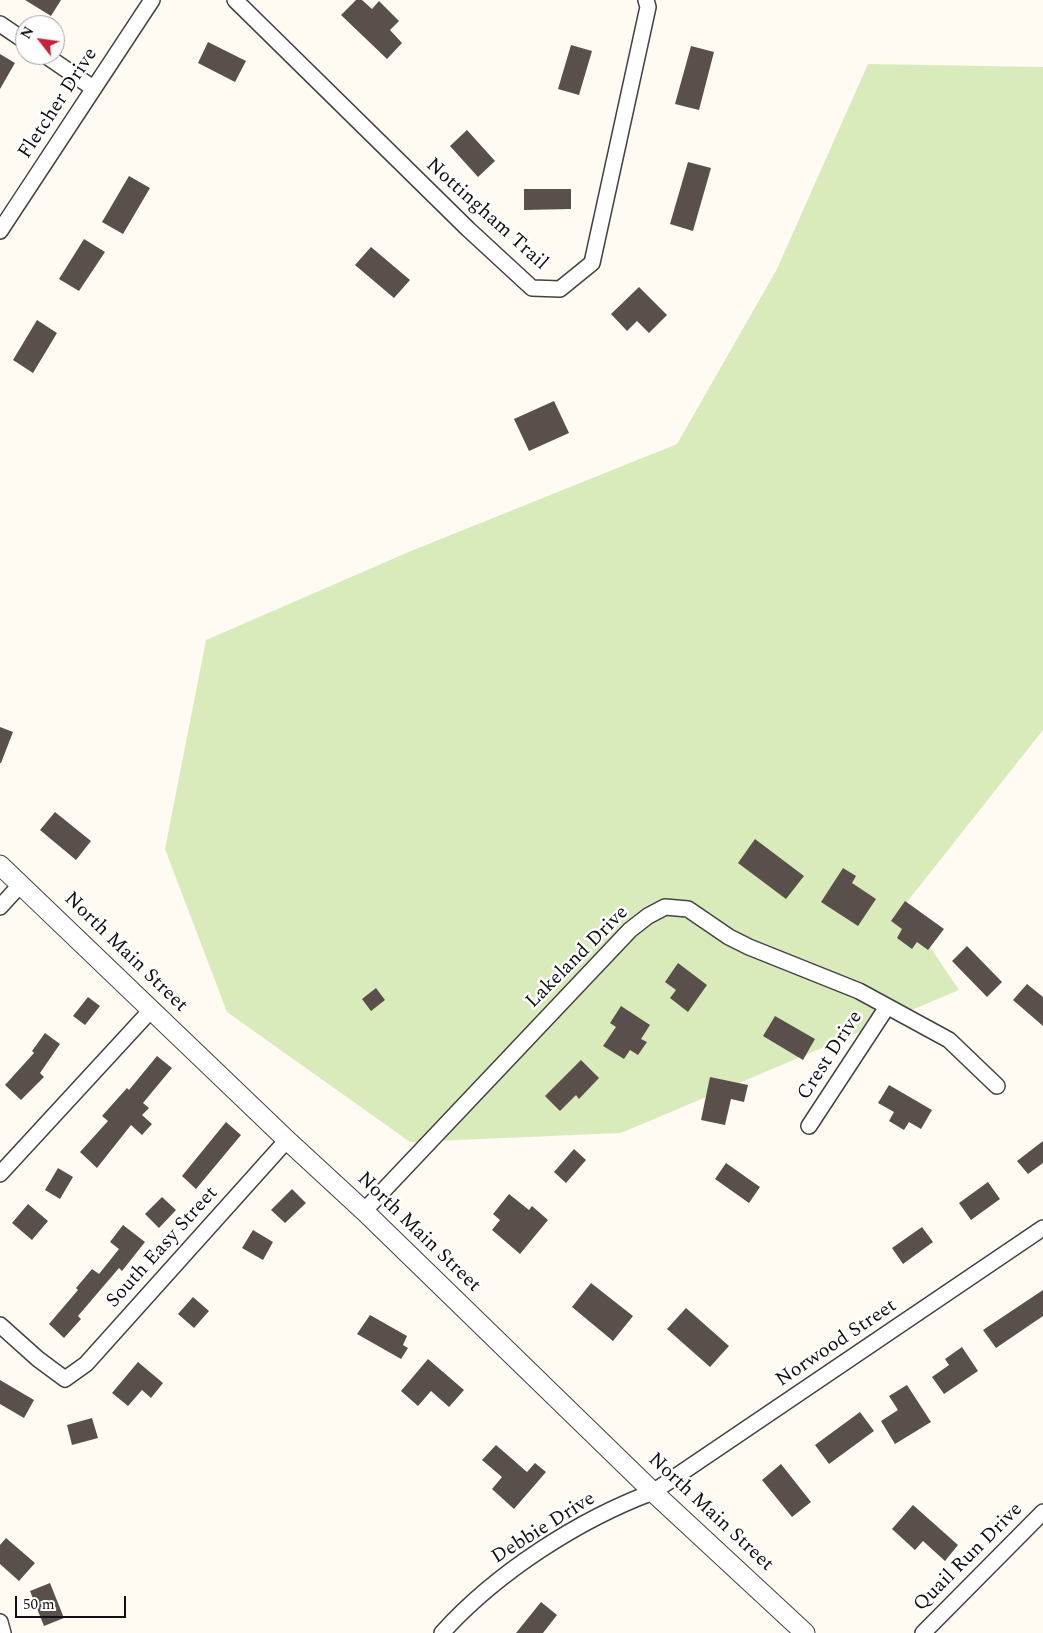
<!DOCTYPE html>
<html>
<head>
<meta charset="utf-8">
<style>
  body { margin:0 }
  #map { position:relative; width:1043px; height:1633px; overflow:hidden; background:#fffbf3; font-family:Spectral,serif }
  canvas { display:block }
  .north { position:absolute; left:15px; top:15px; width:50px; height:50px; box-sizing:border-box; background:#fff; border:1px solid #9f9f9f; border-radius:50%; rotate:300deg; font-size:14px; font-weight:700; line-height:20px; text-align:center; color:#101010 }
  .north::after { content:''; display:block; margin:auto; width:18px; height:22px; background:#c5233b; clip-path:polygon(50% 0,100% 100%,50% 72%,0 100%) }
  .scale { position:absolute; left:15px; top:1596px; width:111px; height:22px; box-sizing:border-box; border:2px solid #101010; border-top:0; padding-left:6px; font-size:15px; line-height:18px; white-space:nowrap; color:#101010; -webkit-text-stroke:4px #fff; paint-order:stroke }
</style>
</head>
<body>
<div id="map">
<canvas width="1043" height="1633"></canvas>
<div class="north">N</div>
<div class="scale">50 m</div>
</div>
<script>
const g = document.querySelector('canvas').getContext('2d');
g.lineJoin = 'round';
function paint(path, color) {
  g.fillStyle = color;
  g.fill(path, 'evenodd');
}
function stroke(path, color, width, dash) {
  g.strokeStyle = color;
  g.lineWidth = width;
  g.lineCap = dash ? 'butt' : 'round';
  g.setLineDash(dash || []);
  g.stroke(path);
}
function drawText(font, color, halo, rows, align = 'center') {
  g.font = font + ' Spectral,serif';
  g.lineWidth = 5;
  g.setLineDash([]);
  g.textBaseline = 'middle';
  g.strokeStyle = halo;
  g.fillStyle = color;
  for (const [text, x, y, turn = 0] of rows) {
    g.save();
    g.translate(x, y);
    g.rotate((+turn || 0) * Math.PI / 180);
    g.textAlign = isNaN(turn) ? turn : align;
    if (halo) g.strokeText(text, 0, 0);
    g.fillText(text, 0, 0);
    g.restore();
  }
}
paint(new Path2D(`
  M868 64 1043 67V730L903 907 959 990 621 1133 410 1142 227 1012 165 849 206 640 411 551 677 444 777 269Z`), '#d9ebbb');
paint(new Path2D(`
  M25 0H61L51 16Z
  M356 0H362L372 9 379 1 399 21 390 30 402 43 387 59 341 15Z
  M208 42 246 61 235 82 198 63Z
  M571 45 592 51 579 95 558 89Z
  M691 46 714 52 699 110 675 104Z
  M0 54 15 63 0 89Z
  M467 130 495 161 478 177 450 146Z
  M688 162 711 168 693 231 670 224Z
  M129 176 150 188 123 234 102 222Z
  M524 189H571V209L524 210Z
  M84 239 105 252 79 291 59 279Z
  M371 247 410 280 394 298 355 265Z
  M639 287 667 315 649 333 637 321 627 331 611 314Z
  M37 320 57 333 33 373 13 360Z
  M554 401 569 433 529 451 514 419Z
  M0 727 13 732 1 763H0Z
  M55 812 91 841 76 860 40 830Z
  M755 839 804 876 786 899 738 863Z
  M843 868 856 876 852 883 876 899 858 926 821 902Z
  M905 901 944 929 928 950 917 942 912 949 897 938 902 929 891 921Z
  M967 946 1002 982 987 997 952 961Z
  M678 963 707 985 688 1012 670 998 676 990 665 982Z
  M1027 984 1043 997V1026L1013 1000Z
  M376 988 385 1000 371 1011 362 999Z
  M88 997 100 1006 85 1025 73 1016Z
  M621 1006 650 1025 641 1039 647 1042 638 1055 630 1050 624 1059 603 1046 616 1027 610 1023Z
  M775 1016 815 1039 803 1060 763 1036Z
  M45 1033 60 1044 40 1073 44 1077 21 1100 5 1085 34 1053 32 1051Z
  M157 1056 172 1068 143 1103 149 1108 142 1115 152 1124 142 1135 131 1125 97 1168 80 1152 108 1121 102 1116 127 1088 129 1090Z
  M581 1060 599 1078 579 1099 576 1095 560 1111 545 1096Z
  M710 1077 748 1085 744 1102 731 1099 725 1125 701 1120Z
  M889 1085 932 1110 921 1129 909 1122 904 1130 889 1121 894 1112 878 1103Z
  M226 1122 241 1135 196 1189 182 1176Z
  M1043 1141V1163L1028 1174 1017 1161Z
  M574 1149 586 1160 566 1183 554 1172Z
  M726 1163 760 1187 749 1203 715 1179Z
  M58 1168 73 1177 60 1199 45 1190Z
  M988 1182 1000 1199 971 1220 959 1203Z
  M292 1189 306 1203 285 1223 271 1210Z
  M509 1194 529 1210 532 1206 548 1220 520 1254 492 1230 500 1220 493 1214Z
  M162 1197 176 1210 159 1228 145 1214Z
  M28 1204 48 1221 32 1240 12 1223Z
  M123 1225 145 1242 122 1271 119 1268 78 1316 81 1319 64 1338 49 1324 78 1290 76 1288 92 1269 99 1274 119 1249 110 1242Z
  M922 1227 933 1242 903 1264 892 1248Z
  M253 1230 273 1242 263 1260 242 1248Z
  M591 1283 633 1316 613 1341 572 1307Z
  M1043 1290V1316L996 1348 983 1330Z
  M193 1297 209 1311 194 1328 178 1314Z
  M686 1308 729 1346 710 1367 667 1329Z
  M370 1315 407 1336 403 1345 408 1348 401 1359 357 1334Z
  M962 1347 978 1371 944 1394 932 1377 949 1365 945 1359Z
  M428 1359 464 1390 449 1407 431 1391 418 1406 401 1391Z
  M138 1362 163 1383 151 1398 142 1390 128 1406 112 1393Z
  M0 1380 34 1400 24 1418 0 1404Z
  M907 1385 931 1422 895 1444 881 1421 898 1410 889 1396Z
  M860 1412 874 1431 829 1464 815 1445Z
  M92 1418 98 1438 72 1445 67 1425Z
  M496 1445 527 1472 535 1463 546 1472 514 1509 492 1489 502 1477 482 1460Z
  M781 1464 811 1502 792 1517 762 1480Z
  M913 1505 958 1545 945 1561 923 1541 915 1550 892 1529Z
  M6 1538 35 1563 19 1581 0 1564V1545Z
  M50 1583 64 1618 44 1626 30 1591Z
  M541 1602 557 1615 543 1633H516Z`), '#59504c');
const minor = new Path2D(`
  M235 0 468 229 532 288 560 289 592 263 648 7 646 0
  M0 24 25 41
  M45 55 93 88
  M0 231 152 0
  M0 907 21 884
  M809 1126 887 1007
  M0 1174 152 1009
  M364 1211 630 930 648 916 665 907 688 909 729 937 749 947 859 991 949 1040 997 1086
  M0 1325 38 1359 65 1379 86 1364 287 1140
  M0 1622 3 1633
  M442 1633C496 1573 578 1520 653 1492L1043 1228
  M923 1633 1043 1512`);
const tertiary = new Path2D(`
  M0 865 287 1140 364 1211 653 1492 805 1633`);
stroke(minor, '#434343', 18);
stroke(tertiary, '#434343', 21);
stroke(minor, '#fff', 15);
stroke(tertiary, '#fff', 19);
drawText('20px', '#101010', '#fff', [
  ["Fletcher Drive",59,104,-57],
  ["Nottingham Trail",486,215,42],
  ["North Main Street",125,953,44],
  ["Lakeland Drive",578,958,-45],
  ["Crest Drive",831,1056,-57],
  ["North Main Street",418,1233,44],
  ["South Easy Street",163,1248,-48],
  ["Norwood Street",837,1344,-34],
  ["North Main Street",710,1513,43],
  ["Debbie Drive",544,1529,-32],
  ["Quail Run Drive",969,1558,-45]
]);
</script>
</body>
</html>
